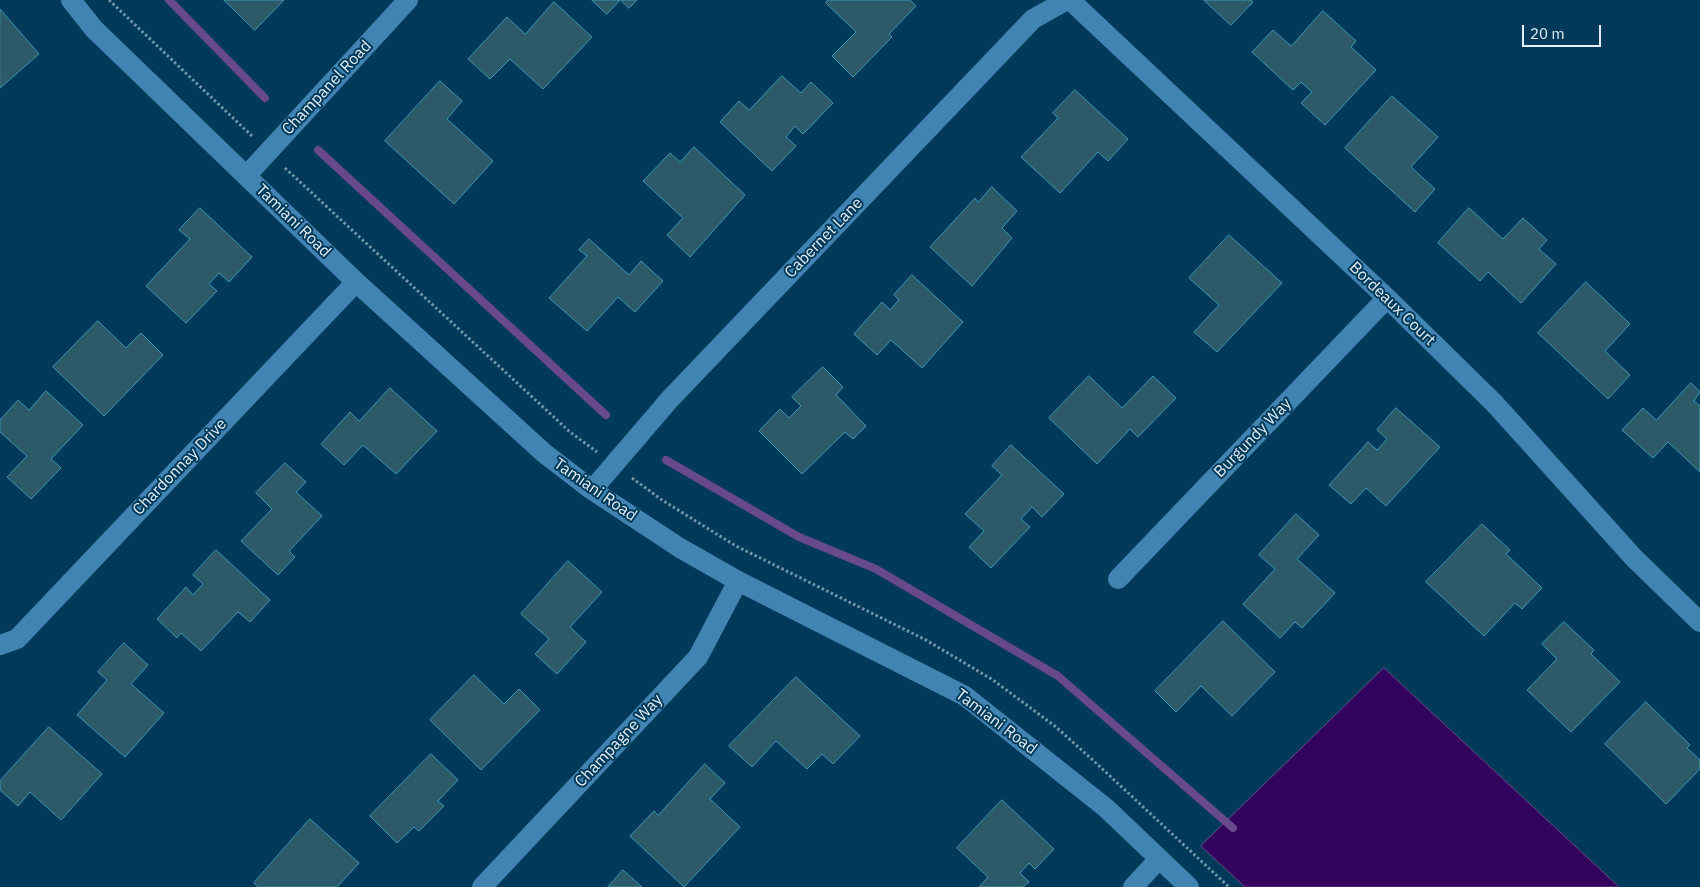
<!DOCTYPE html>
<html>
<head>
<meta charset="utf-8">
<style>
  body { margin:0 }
  #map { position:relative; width:1700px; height:887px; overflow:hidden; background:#003a5a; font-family:"IBM Plex Sans",sans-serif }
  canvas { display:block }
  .scale { position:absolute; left:1522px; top:25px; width:79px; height:22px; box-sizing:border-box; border:2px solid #e3f0fa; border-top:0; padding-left:6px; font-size:15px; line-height:18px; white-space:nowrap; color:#e3f0fa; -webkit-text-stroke:4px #003a5a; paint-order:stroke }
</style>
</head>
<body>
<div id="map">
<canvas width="1700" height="887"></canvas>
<div class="scale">20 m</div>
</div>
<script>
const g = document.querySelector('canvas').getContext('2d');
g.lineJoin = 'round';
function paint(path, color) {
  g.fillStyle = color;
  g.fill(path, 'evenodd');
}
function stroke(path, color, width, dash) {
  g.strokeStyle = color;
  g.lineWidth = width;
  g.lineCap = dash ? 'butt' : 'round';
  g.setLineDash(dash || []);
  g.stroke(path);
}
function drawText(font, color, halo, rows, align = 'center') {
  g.font = font + ' "IBM Plex Sans",sans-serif';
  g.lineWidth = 4;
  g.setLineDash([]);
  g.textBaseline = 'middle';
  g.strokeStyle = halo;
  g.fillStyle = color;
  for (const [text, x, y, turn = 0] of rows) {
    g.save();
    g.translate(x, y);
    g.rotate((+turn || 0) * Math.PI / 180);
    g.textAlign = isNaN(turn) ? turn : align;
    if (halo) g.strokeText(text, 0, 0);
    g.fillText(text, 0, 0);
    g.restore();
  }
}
const water = new Path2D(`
  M1384 668 1619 887H1245L1201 846Z`);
paint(water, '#33025c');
stroke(water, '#68498b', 1);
stroke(new Path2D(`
  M169 0 265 98
  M318 150 606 415
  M666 460 799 537 876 569 1058 676 1233 828`), '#68498b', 8);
const building = new Path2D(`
  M224 0H284L255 30Z
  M592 0H620L607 14Z
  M621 0H637L629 8Z
  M828 0H910L916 6 889 34 892 37 853 77 832 56 856 32 826 3Z
  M1204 0H1251L1253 2 1231 25Z
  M554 2 592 37 543 89 510 59 490 79 468 59 507 17 525 34Z
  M0 9 39 54 0 88Z
  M1323 11 1356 41 1351 47 1376 70 1325 125 1301 103 1312 92 1301 82 1293 90 1252 52 1273 30 1291 46Z
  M782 76 801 93 811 82 833 103 803 134 795 126 786 137 796 146 772 171 720 122 739 101 749 110Z
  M440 81 462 101 447 119 493 161 454 204 385 141Z
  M1075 90 1128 139 1108 161 1098 152 1060 193 1021 157 1058 118 1053 113Z
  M1392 96 1438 137 1411 167 1435 189 1415 212 1345 148Z
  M694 147 745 195 690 257 667 235 683 218 643 181 670 153 680 162Z
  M992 187 1017 211 1002 228 1012 238 972 286 930 247 975 198 978 202Z
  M200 208 252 257 229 282 219 273 209 284 217 291 186 323 146 286 190 239 179 230Z
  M1469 208 1503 239 1523 218 1547 240 1539 249 1556 264 1521 303 1488 272 1480 281 1438 243Z
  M1229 235 1282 283 1217 352 1194 332 1219 305 1189 278Z
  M589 239 629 275 641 261 663 281 635 312 618 297 587 331 549 298 587 256 579 250Z
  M912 275 963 322 922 368 891 340 877 355 854 334 882 302 890 310 899 300 894 295Z
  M1586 282 1630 324 1605 351 1630 375 1608 399 1538 333Z
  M98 321 126 348 141 333 163 355 104 416 53 367Z
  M823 367 843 387 836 395 866 426 853 439 845 432 802 474 759 431 780 409 789 418 801 406 792 397Z
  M1089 376 1122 408 1153 376 1176 398 1138 437 1130 429 1097 464 1049 418Z
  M1691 383 1700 392 1694 401 1700 406V472L1668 442 1653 458 1622 430 1643 408 1656 420Z
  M390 388 437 431 396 474 363 445 344 465 321 444 350 412 359 421Z
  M46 391 83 425 51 459 61 468 31 499 7 477 27 456 0 432V420L18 400 29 410Z
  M1396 408 1440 447 1386 506 1366 488 1351 504 1329 485 1368 442 1377 450 1387 439 1377 430Z
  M1011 445 1064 494 1042 517 1032 507 1021 519 1030 527 991 568 969 547 984 531 965 514 1002 475 992 466Z
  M285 463 306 482 296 492 322 516 289 551 295 557 278 575 241 541 272 509 256 493Z
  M1296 514 1319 535 1297 559 1335 593 1302 628 1295 622 1280 638 1243 604 1275 569 1259 555Z
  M1482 524 1510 550 1506 554 1542 588 1522 609 1515 603 1484 636 1426 582Z
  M216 550 270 600 250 622 238 612 201 651 181 633 177 638 157 619 186 587 193 595 203 584 193 575Z
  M568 561 602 592 570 627 586 642 557 674 535 654 549 639 521 614Z
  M1223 621 1275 672 1232 716 1201 686 1176 712 1155 691Z
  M1564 622 1594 650 1591 654 1620 682 1571 732 1527 690 1557 659 1542 644Z
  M124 643 148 665 131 684 164 713 125 757 77 715 107 680 98 672Z
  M474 675 504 704 519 689 540 710 481 770 430 720Z
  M796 677 860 736 833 764 822 754 807 769 776 741 752 767 729 746Z
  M1646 702 1690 745 1687 748 1700 760V769L1666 804 1605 744Z
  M49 727 102 774 61 820 30 792 18 806 0 790V781Z
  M431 754 458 780 438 801 444 806 419 831 414 827 397 843 370 816Z
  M705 764 725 783 710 799 740 827 684 887 630 836 654 811 658 815Z
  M1002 800 1054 849 1035 869 1029 863 1020 873 1029 882 1023 887H979L988 877 957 848Z
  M310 819 359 863 337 887H258L254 883Z
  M623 870 642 887H608Z`);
paint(building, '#2d5a69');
stroke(building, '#3798b5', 1);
stroke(new Path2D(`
  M109 0 252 136
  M285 168 570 432 597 452
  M632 478 662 500 736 546 926 640 993 680 1056 727 1096 763 1229 887`), '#7295aa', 3, [2.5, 2.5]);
stroke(new Path2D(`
  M71 0 94 29 356 282 544 453 592 490 680 548 738 581 965 696 1106 808 1189 887
  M1070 0 1387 298 1495 404 1634 558 1700 622
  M246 176 408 0
  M592 490 670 399 1033 19 1067 0
  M1118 579 1387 298
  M0 645 17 639 356 282
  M482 887 698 657 738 581
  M1133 887 1159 859`), '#4184b2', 20);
drawText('16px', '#e3f0fa', '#003a5a', [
  ["Champanel Road",327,88,-47],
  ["Tamiani Road",293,221,44],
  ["Cabernet Lane",824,238,-46],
  ["Bordeaux Court",1392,304,44],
  ["Burgundy Way",1253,438,-46],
  ["Chardonnay Drive",180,467,-46],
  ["Tamiani Road",595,490,35],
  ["Tamiani Road",996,722,37],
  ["Champagne Way",619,741,-47]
]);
</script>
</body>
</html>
